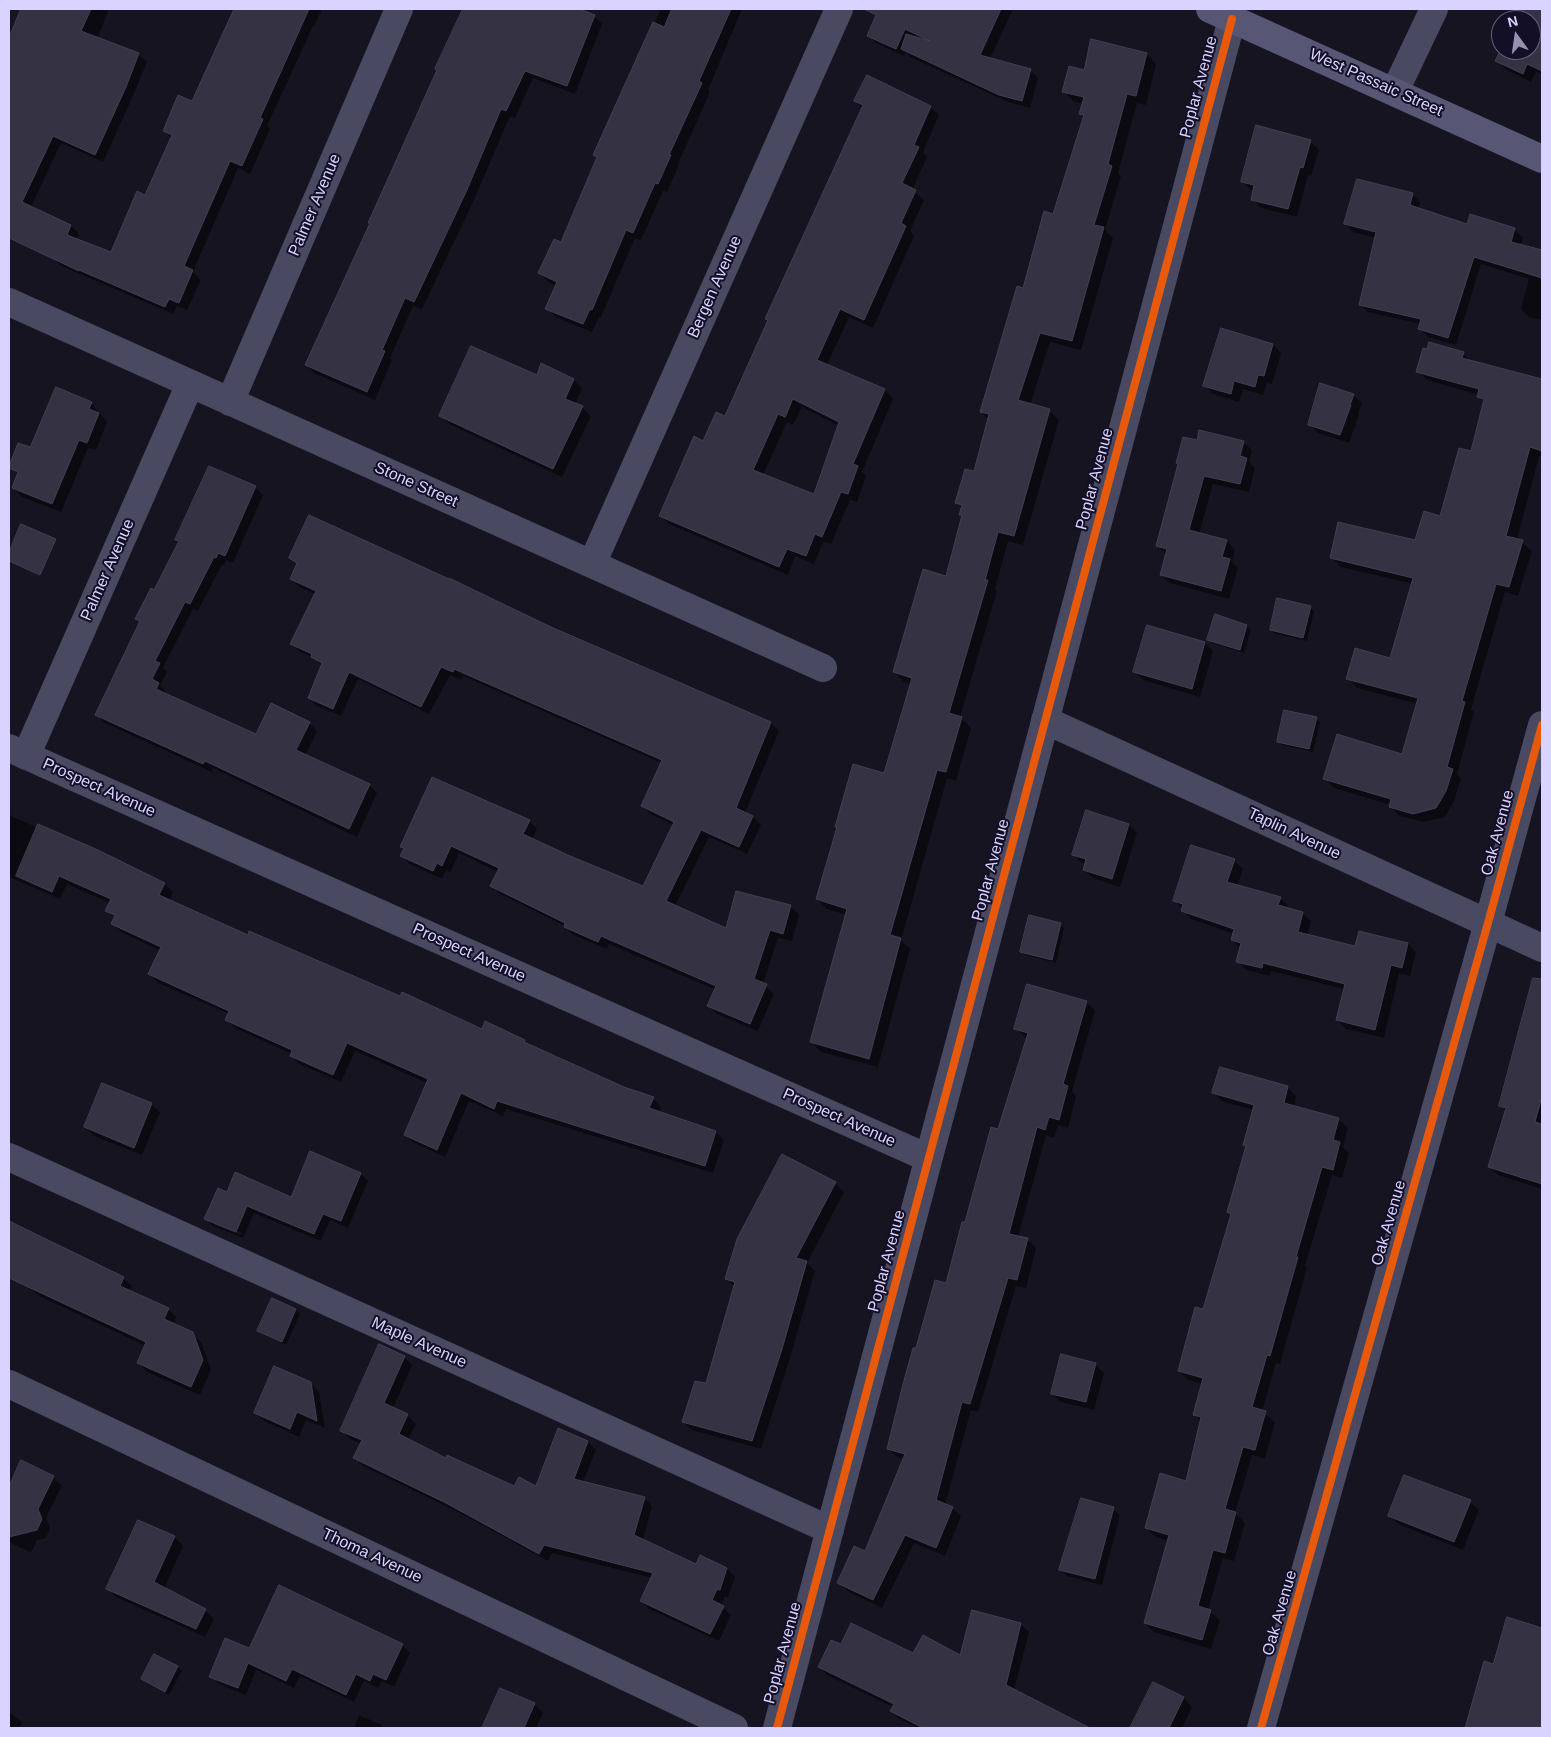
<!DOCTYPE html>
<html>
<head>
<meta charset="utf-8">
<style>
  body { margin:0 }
  #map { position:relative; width:1551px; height:1737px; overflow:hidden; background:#161421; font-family:Arial,sans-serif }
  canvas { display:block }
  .frame { position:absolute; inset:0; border:10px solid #d9d4ff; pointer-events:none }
  .north { position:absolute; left:1491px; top:10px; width:50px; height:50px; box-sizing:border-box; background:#130f26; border:1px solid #625e7d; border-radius:50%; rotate:346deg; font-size:14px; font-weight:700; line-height:20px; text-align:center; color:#d9d4ff }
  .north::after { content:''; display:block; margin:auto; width:18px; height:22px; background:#9591b1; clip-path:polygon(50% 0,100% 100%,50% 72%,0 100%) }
</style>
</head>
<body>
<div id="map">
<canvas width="1551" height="1737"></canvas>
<div class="frame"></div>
<div class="north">N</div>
</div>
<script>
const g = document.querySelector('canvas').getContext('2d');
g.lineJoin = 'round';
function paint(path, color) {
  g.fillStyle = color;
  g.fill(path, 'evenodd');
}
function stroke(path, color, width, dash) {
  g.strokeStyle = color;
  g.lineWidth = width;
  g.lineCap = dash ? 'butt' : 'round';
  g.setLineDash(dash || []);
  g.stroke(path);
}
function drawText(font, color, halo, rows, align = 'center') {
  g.font = font + ' Arial,sans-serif';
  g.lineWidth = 4;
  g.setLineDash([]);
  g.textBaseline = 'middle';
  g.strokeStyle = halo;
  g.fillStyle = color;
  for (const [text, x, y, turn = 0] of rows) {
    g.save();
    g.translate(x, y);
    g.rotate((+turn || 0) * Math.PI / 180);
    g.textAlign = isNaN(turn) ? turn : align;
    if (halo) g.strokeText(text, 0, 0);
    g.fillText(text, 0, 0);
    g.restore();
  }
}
paint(new Path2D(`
  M22 9H109L97 39 138 54 147 62 133 96 103 162 61 143 31 207 71 226 79 234 76 240 112 254 146 197 172 139 164 131 192 102 236 9H322L314 26H313L267 126 270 129 250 174 238 168 193 272 201 280 187 310 177 306 173 314 61 266 53 258 10 233 9 237V38Z
  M463 9H576L594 16 602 24 575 94 533 78 515 118 510 116 474 200 422 309 413 306 390 358 392 360 375 400 314 373 306 365 438 71 437 69Z
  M661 9H742L708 90 710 92 678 164 679 165 667 192 663 191 641 240 635 238 601 317H599L592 332 555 317 547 308 556 286 548 282 540 273 561 244 598 158 594 154Z
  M881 9H1013L990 59 1030 70 1038 78 1030 108 1008 102 910 57 906 52 904 56 876 43 868 35Z
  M1522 9H1542V74L1536 72 1531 82 1505 69 1497 61 1531 50V20H1517Z
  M1092 40 1147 54 1156 64 1146 105 1137 103 1118 173 1121 176 1105 230 1113 238 1081 350 1050 342 1030 405 1049 410 1059 420 1023 545 1008 541 995 589 997 591 960 717 971 728 956 781 947 778 901 940 910 949 878 1067 821 1052 811 1042 847 915 827 909 817 899 885 775 912 684 904 682 894 672 947 577 963 517 961 514 962 508 957 503 974 473 989 420 981 412 1024 289 1054 215 1085 117 1081 114 1083 104 1073 101 1064 91 1085 71Z
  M855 101 930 107 939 115 923 152 927 157 912 190 924 200 910 231 914 236 873 328 849 317 827 365 885 390 893 399 862 472 866 476 857 502 850 500 831 544 823 542 814 564 795 556 788 575 669 524 661 516 704 442 725 417 769 321 767 319 863 109ZM802 407 839 426 815 496 763 475 787 422 793 425Z
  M1310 141 1319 150 1311 176 1308 175 1297 217 1261 208 1252 199 1254 191 1251 190 1242 181Z
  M1412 194 1420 202 1418 209 1468 225 1471 216 1515 230 1523 238 1520 245 1542 251V320L1529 317 1521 309 1529 279 1481 264 1456 345 1428 337 1420 329 1421 324 1368 312 1360 304 1376 238 1353 232 1345 224Z
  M1273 345 1281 353 1272 384 1267 383 1263 395 1243 389 1239 402 1213 394 1205 385Z
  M1463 353 1472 362 1542 381V457L1539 456 1517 540 1522 542 1532 551 1518 596 1505 592 1471 709 1474 712 1457 774 1461 779 1454 801 1445 817 1423 822 1399 816 1390 806 1391 805 1334 788 1325 778 1403 755 1418 704 1357 688 1348 678 1391 659 1413 584 1341 567 1331 558 1416 541 1441 518 1472 453 1484 402 1479 395 1427 380 1418 371Z
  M542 365 574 380 582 389 575 404 582 407 591 416 562 477 449 424 441 415 538 377Z
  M1353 395 1362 403 1358 414 1359 415 1349 443 1318 433 1309 424Z
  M91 403 107 422 96 450 88 448 61 512 22 497 13 488 19 475 12 468 30 449Z
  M1198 441 1243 442 1252 450 1249 462 1255 468 1249 492 1213 484 1199 534 1227 541 1235 550 1232 562 1238 568 1229 599 1170 583 1161 575 1166 554 1157 546Z
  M255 487 263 495 233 563 226 560 224 565 222 564 198 611 193 609 163 668 167 672 160 686 166 692 165 695 257 735 309 723 317 731 305 756 369 785 377 793 357 837 213 768 212 772 105 723 97 715 140 622 137 618 155 591 180 542 177 540Z
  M290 558 551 628 771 723 779 731 745 813 752 817 761 825 747 854 709 837 675 906 727 929 737 892 791 907 799 915 792 941 778 938 763 984 774 994 758 1031 717 1014 709 1006 716 990 609 944 607 949 573 935 565 926 500 894 492 886 498 872 459 853 450 873 446 870 442 879 410 864 402 856 404 849 401 846 529 821 537 829 532 840 644 888 674 825 650 814 642 806 662 763 463 676 461 680 450 675 429 714 358 679 341 716 317 706 309 698 322 666 314 658 300 652 292 644 316 594 299 587 291 579 298 565Z
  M1310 607 1314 611 1307 641 1275 634 1271 630Z
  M1247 626 1251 630 1244 653 1212 643 1208 639Z
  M1148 627 1205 643 1213 651 1200 697 1143 680 1134 671Z
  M1316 718 1320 722 1313 752 1282 745 1278 741Z
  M1087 811 1129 825 1137 833 1120 887 1093 878 1084 870 1086 864 1082 863 1073 854Z
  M9 815 165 884 173 892 169 901 248 937 482 1030 524 1041 528 1045 624 1088 653 1098 661 1107 659 1113 716 1132 724 1140 713 1173 506 1109 503 1116 469 1101 445 1157 414 1143 405 1135 427 1083 355 1051 341 1082 299 1064 291 1055 292 1054 235 1028 226 1020 229 1014 158 983 150 974 161 951 121 932 112 923 115 918 107 910 110 903 67 884 60 899 9 877Z
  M1234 860 1243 869 1237 886 1280 898 1289 907 1288 909 1302 913 1311 921 1307 936 1356 948 1408 944 1416 952 1410 976 1399 973 1384 1038 1346 1029 1337 1020 1344 989 1271 971 1270 976 1246 970 1238 961 1241 949 1232 940 1234 934 1191 919 1175 901Z
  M1060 924 1064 928 1056 963 1025 955 1021 951Z
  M1028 985 1087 1002 1095 1011 1072 1091 1076 1096 1068 1128 1058 1125 1054 1138 1046 1135 1018 1237 1028 1240 1036 1248 1026 1288 1016 1286 978 1412 971 1410 945 1505 952 1508 961 1516 945 1556 914 1543 882 1608 847 1591 839 1582 866 1553 904 1459 897 1457 888 1449 917 1350 947 1284 966 1224 999 1131 1028 1038 1025 1037 1016 1028Z
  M1524 1016 1542 1021V1189L1498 1175 1489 1167 1506 1111 1501 1106Z
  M1287 1087 1296 1096 1294 1107 1339 1119 1348 1128 1343 1147 1349 1153 1342 1178 1332 1175 1305 1266 1307 1268 1280 1364 1276 1363 1262 1412 1275 1422 1265 1459 1252 1455 1235 1513 1245 1523 1234 1561 1223 1558 1208 1610 1220 1620 1211 1649 1154 1632 1145 1623 1169 1541 1156 1537 1146 1528 1186 1482 1202 1422 1195 1415 1203 1384 1188 1380 1179 1371 1204 1311 1232 1216 1228 1212 1247 1147 1245 1145 1254 1110 1223 1102 1214 1093Z
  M151 1104 160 1112 142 1155 94 1136 85 1127Z
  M361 1174 368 1181 348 1228 330 1220 321 1241 254 1213 243 1238 213 1226 206 1219 228 1194 292 1199ZM213 1222 242 1233 241 1235 213 1224Z
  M835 1183 844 1192 807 1263 815 1271 790 1358 761 1449 692 1430 683 1422 707 1385 735 1287 726 1278Z
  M9 1222 123 1278 132 1286 129 1292 168 1309 176 1317 173 1325 192 1333 201 1342 211 1369 200 1395 147 1372 138 1363 146 1346 39 1296 30 1288 32 1284 9 1273Z
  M272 1299 296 1310 300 1314 286 1345 262 1334 258 1330Z
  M404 1357 412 1365 393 1408 408 1416 416 1424 408 1440 446 1460 515 1488 536 1487 588 1442 596 1450 583 1482 644 1498 652 1506 643 1540 696 1565 727 1569 735 1577 728 1597H725L721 1606 731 1615 719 1641 649 1609 641 1601 652 1578 552 1553 548 1561 456 1511 363 1466 355 1458 362 1444 350 1439 342 1431Z
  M1095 1364 1104 1373 1094 1410 1061 1402 1052 1394Z
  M310 1383 319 1392 325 1428 306 1420 299 1437 264 1421 255 1413Z
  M22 1462 53 1477 62 1486 46 1518 50 1528 46 1538 37 1540 31 1553 9 1542V1490Z
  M1470 1502 1479 1510 1463 1550 1398 1524 1389 1516Z
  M1113 1509 1120 1515 1102 1585 1067 1576 1060 1569Z
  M138 1521 175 1538 183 1546 164 1589 205 1610 214 1619 205 1637 116 1597 108 1589Z
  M1508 1619 1542 1629V1728H1466L1485 1663 1494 1665Z
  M1020 1624 1029 1632 1014 1690 1063 1720 1059 1728H918L899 1719 891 1711 893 1707 827 1675 819 1667 842 1645 914 1655 961 1657Z
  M402 1645 410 1653 394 1687 382 1681 378 1688 364 1681 354 1702 300 1676 294 1688 256 1670 246 1695 219 1684 211 1676 250 1649Z
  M155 1656 178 1667 182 1671 169 1695 146 1683 142 1679Z
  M1153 1683 1184 1698 1192 1707 1182 1728H1132Z
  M501 1690 534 1704 543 1713 536 1728H483Z
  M9 1712 22 1722 19 1728H9Z
  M359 1715 380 1724 384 1728H354Z`), '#0007');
const building = new Path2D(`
  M21 9H91L81 31 139 53 126 87 95 155 53 136 22 202 71 225 67 235 111 252 137 191 145 195 172 135 163 131 178 95 192 101 234 9H309L260 118 263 119 242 166 230 161 184 266 193 270 179 303 169 299 165 307 79 270V271L9 238V38Z
  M463 9H579L595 15 567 86 525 71 506 111 501 109 466 192 414 302 405 298 382 350 385 351 367 392 305 365 370 223H368L437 70 435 69Z
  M672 9H731L699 81 702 83 669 155H671L658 184 655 183 633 233 626 230 592 310 590 309 583 324 545 309 557 282 538 273 554 239 561 242 597 157 593 155 653 22 664 27Z
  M864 9H1001L980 55 1031 69 1022 101 999 95 901 49 906 34 930 41 905 29 896 49 867 36 876 15Z
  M1521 9H1542V71L1527 64 1523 74 1495 61 1501 49 1531 50V20H1515Z
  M1091 39 1147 53 1136 96 1127 94 1108 164 1112 166 1094 225 1104 227 1072 341 1040 333 1018 400 1050 409 1014 536 998 532 985 580H988L949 713 962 717 946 772 937 770 890 935 901 938 869 1059 810 1042 847 909 816 899 837 827H835L853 764 884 773 912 678 893 672 923 569 946 576 962 515H959L962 505 955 503 965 469 974 471 989 414 980 412 1017 286 1023 288 1044 211 1053 214 1084 115 1079 114 1084 97 1062 92 1069 66 1084 70Z
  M867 75 931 106 914 145 919 147 902 183 916 190 901 223 906 226 864 320 840 309 817 360 885 389 853 464 858 466 848 494 841 492 822 537 815 534 806 556 787 549 779 567 659 516 694 436 703 441 716 412 725 416 768 320 765 319 863 105 854 101ZM793 399 839 422 814 494 753 470 778 414 785 417Z
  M1256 125 1311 140 1303 168 1300 167 1288 209 1251 200 1254 185 1241 182Z
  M1357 179 1413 193 1410 205 1467 224 1470 214 1515 228 1511 242 1542 250V278L1474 257 1448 338 1418 329 1421 319 1359 305 1376 232 1344 224Z
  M1221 328 1273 344 1264 376 1258 375 1255 387 1234 381 1231 394 1203 386Z
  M1429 342 1464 352 1462 358 1542 379V451L1530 447 1506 536 1523 540 1509 587 1496 584 1462 701 1465 702 1447 767 1453 769 1446 791 1436 808 1413 814 1389 807 1391 799 1323 779 1337 734 1402 754 1418 698 1346 679 1355 648 1390 658 1413 578 1330 558 1338 522 1415 540 1424 511 1440 516 1459 448 1471 451 1484 399 1477 397 1479 389 1416 372 1423 348 1427 349Z
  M471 346 537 375 541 363 574 379 565 399 583 406 553 469 439 416Z
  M1320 383 1354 394 1350 405H1351L1340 435 1308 425Z
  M56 387 92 402 89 409 99 413 87 443 79 440 52 504 12 488 18 472 9 468V466L18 443 30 447Z
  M1199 430 1244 441 1240 456 1247 458 1240 484 1204 476 1189 530 1227 540 1222 557 1230 559 1221 591 1160 575 1167 549 1156 546 1178 464 1176 463 1183 437 1197 440Z
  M209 466 256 486 225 556 218 553 216 558 214 557 190 604 185 602 155 661 160 663 152 679 159 683 156 689 256 734 271 703 310 722 296 750 370 784 349 829 205 761 203 764 95 715 140 621 135 619 151 588 154 590 179 541 175 540Z
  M309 515 449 579V578L551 627 771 722 736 808 753 816 739 847 701 830 666 901 726 928 736 891 791 905 783 934 770 930 754 979 767 984 750 1024 707 1006 716 986 601 936 598 942 564 927 565 923 490 886 499 868 451 846 442 866 437 863 433 871 400 856 404 848 400 847 432 777 530 820 523 834 570 856 643 886 674 822 641 806 662 760 454 669 453 672 441 667 421 707 349 672 333 709 308 698 322 663 311 657 312 654 290 644 316 591 290 579 297 563 289 558Z
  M21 524 56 539 40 575 9 561V552Z
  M1277 598 1311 606 1303 638 1270 630Z
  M1215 614 1247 625 1240 650 1207 640Z
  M1147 625 1205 642 1192 689 1133 672Z
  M1284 710 1317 717 1309 749 1277 742Z
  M1086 810 1129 824 1112 879 1083 870 1086 859 1072 855Z
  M38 824 98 850 165 883 159 895 248 935 249 931 400 996 402 992 482 1029 485 1021 525 1040 524 1042 624 1087 654 1097 649 1108 716 1131 705 1166 497 1101 494 1109 461 1093 437 1150 404 1135 428 1079 347 1043 333 1075 290 1056 292 1050 225 1020 229 1011 148 974 161 947 111 924 115 915 105 911 111 899 59 876 52 892 16 876Z
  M1191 845 1235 859 1227 882 1281 897 1278 905 1303 912 1298 932 1355 946 1359 931 1408 943 1402 968 1391 965 1375 1030 1336 1020 1345 984 1263 963 1262 968 1236 962 1241 943 1231 940 1234 929 1181 911 1183 904 1173 901Z
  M1029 915 1061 923 1052 960 1020 952Z
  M1533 978 1542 979V1096L1535 1122 1542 1124V1184L1488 1167 1506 1108 1499 1106Z
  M1027 984 1087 1001 1063 1084 1068 1086 1059 1120 1049 1117 1045 1130 1037 1127 1009 1234 1028 1238 1017 1280 1008 1278 970 1404 962 1402 936 1500 953 1507 936 1548 905 1535 873 1600 837 1583 854 1546 865 1551 905 1454 887 1449 903 1384 913 1348H916L935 1280 946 1283 962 1222H965L991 1127 998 1129 1028 1033 1014 1029Z
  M1220 1067 1288 1086 1284 1103 1339 1118 1333 1140 1340 1142 1333 1170 1322 1167 1296 1257H1298L1270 1356 1267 1355 1252 1407 1266 1411 1255 1450 1243 1447 1225 1509 1236 1512 1225 1553 1213 1550 1198 1606 1211 1610 1202 1640 1144 1623 1169 1535 1145 1528 1160 1473 1186 1481 1201 1417 1193 1415 1203 1378 1178 1371 1195 1307 1203 1309 1231 1214 1227 1212 1246 1146 1243 1145 1254 1105 1212 1093Z
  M102 1083 152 1103 134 1148 84 1127Z
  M310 1151 361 1173 341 1221 323 1214 314 1234 247 1206 236 1232 204 1219 218 1188 227 1192 235 1172 291 1197Z
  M782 1154 836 1182 796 1258 807 1261 782 1349 752 1441 682 1422 695 1381 706 1383 735 1282 725 1279 737 1239Z
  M9 1221 124 1277 120 1286 169 1308 164 1319 193 1332 203 1360 191 1387 137 1363 146 1342 9 1278Z
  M272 1298 296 1309 282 1342 257 1331Z
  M379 1344 405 1356 384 1403 408 1414 399 1434 446 1458 447 1455 514 1486 519 1477 536 1486 558 1428 588 1441 574 1479 645 1497 634 1535 696 1564 700 1555 727 1568 720 1590 717 1589 712 1600 724 1606 710 1634 640 1601 653 1573 544 1545 539 1554 446 1503 353 1458 362 1440 340 1431Z
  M1061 1354 1096 1363 1086 1402 1051 1394Z
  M274 1366 311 1382 317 1421 297 1412 290 1429 254 1413Z
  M21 1460 54 1476 38 1509 42 1519 37 1530 9 1537V1487Z
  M1404 1475 1471 1500 1454 1542 1388 1516Z
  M1081 1498 1114 1507 1095 1579 1059 1570Z
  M138 1520 175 1536 154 1582 206 1609 196 1629 106 1589Z
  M279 1585 403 1644 386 1680 373 1674 370 1681 356 1674 346 1695 292 1669 286 1681 248 1663 238 1688 209 1677 225 1638 249 1648Z
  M972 1610 1021 1623 1006 1685 1090 1728H923L890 1711 894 1704 818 1667 831 1640 841 1644 851 1623 913 1653 923 1635 960 1655Z
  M1507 1617 1542 1628V1728H1465L1484 1661 1493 1664Z
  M154 1654 178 1666 165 1692 141 1679Z
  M1153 1682 1184 1697 1169 1728H1130Z
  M500 1688 535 1703 524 1728H482Z`);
paint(building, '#343243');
stroke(building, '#433f54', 1);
stroke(new Path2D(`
  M1395 91 1434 9
  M9 302 823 668
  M230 402 399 9
  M592 564 839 9
  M1045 720 1542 948
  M9 748 928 1158
  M26 756 190 384
  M9 1157 830 1530
  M9 1384 734 1728
  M777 1728 1232 19
  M1261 1728 1488 923 1542 725`), '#4a4962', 28);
stroke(new Path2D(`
  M1210 9 1542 159`), '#575674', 28);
stroke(new Path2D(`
  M777 1728 1232 19
  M1261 1728 1488 923 1542 725`), '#e8590c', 8);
drawText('16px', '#d9d4ff', '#130f26', [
  ["West Passaic Street",1376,83,24],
  ["Poplar Avenue",1199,87,-75],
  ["Palmer Avenue",315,205,-67],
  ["Bergen Avenue",715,287,-66],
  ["Poplar Avenue",1095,479,-75],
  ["Stone Street",416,485,24],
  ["Palmer Avenue",108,570,-66],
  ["Prospect Avenue",99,788,24],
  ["Oak Avenue",1498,833,-75],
  ["Taplin Avenue",1294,834,25],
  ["Poplar Avenue",991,870,-75],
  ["Prospect Avenue",469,953,24],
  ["Prospect Avenue",839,1118,24],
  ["Oak Avenue",1389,1223,-74],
  ["Poplar Avenue",887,1261,-75],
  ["Maple Avenue",419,1343,24],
  ["Thoma Avenue",372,1556,25],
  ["Oak Avenue",1280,1613,-74],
  ["Poplar Avenue",783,1653,-75]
]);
</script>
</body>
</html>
